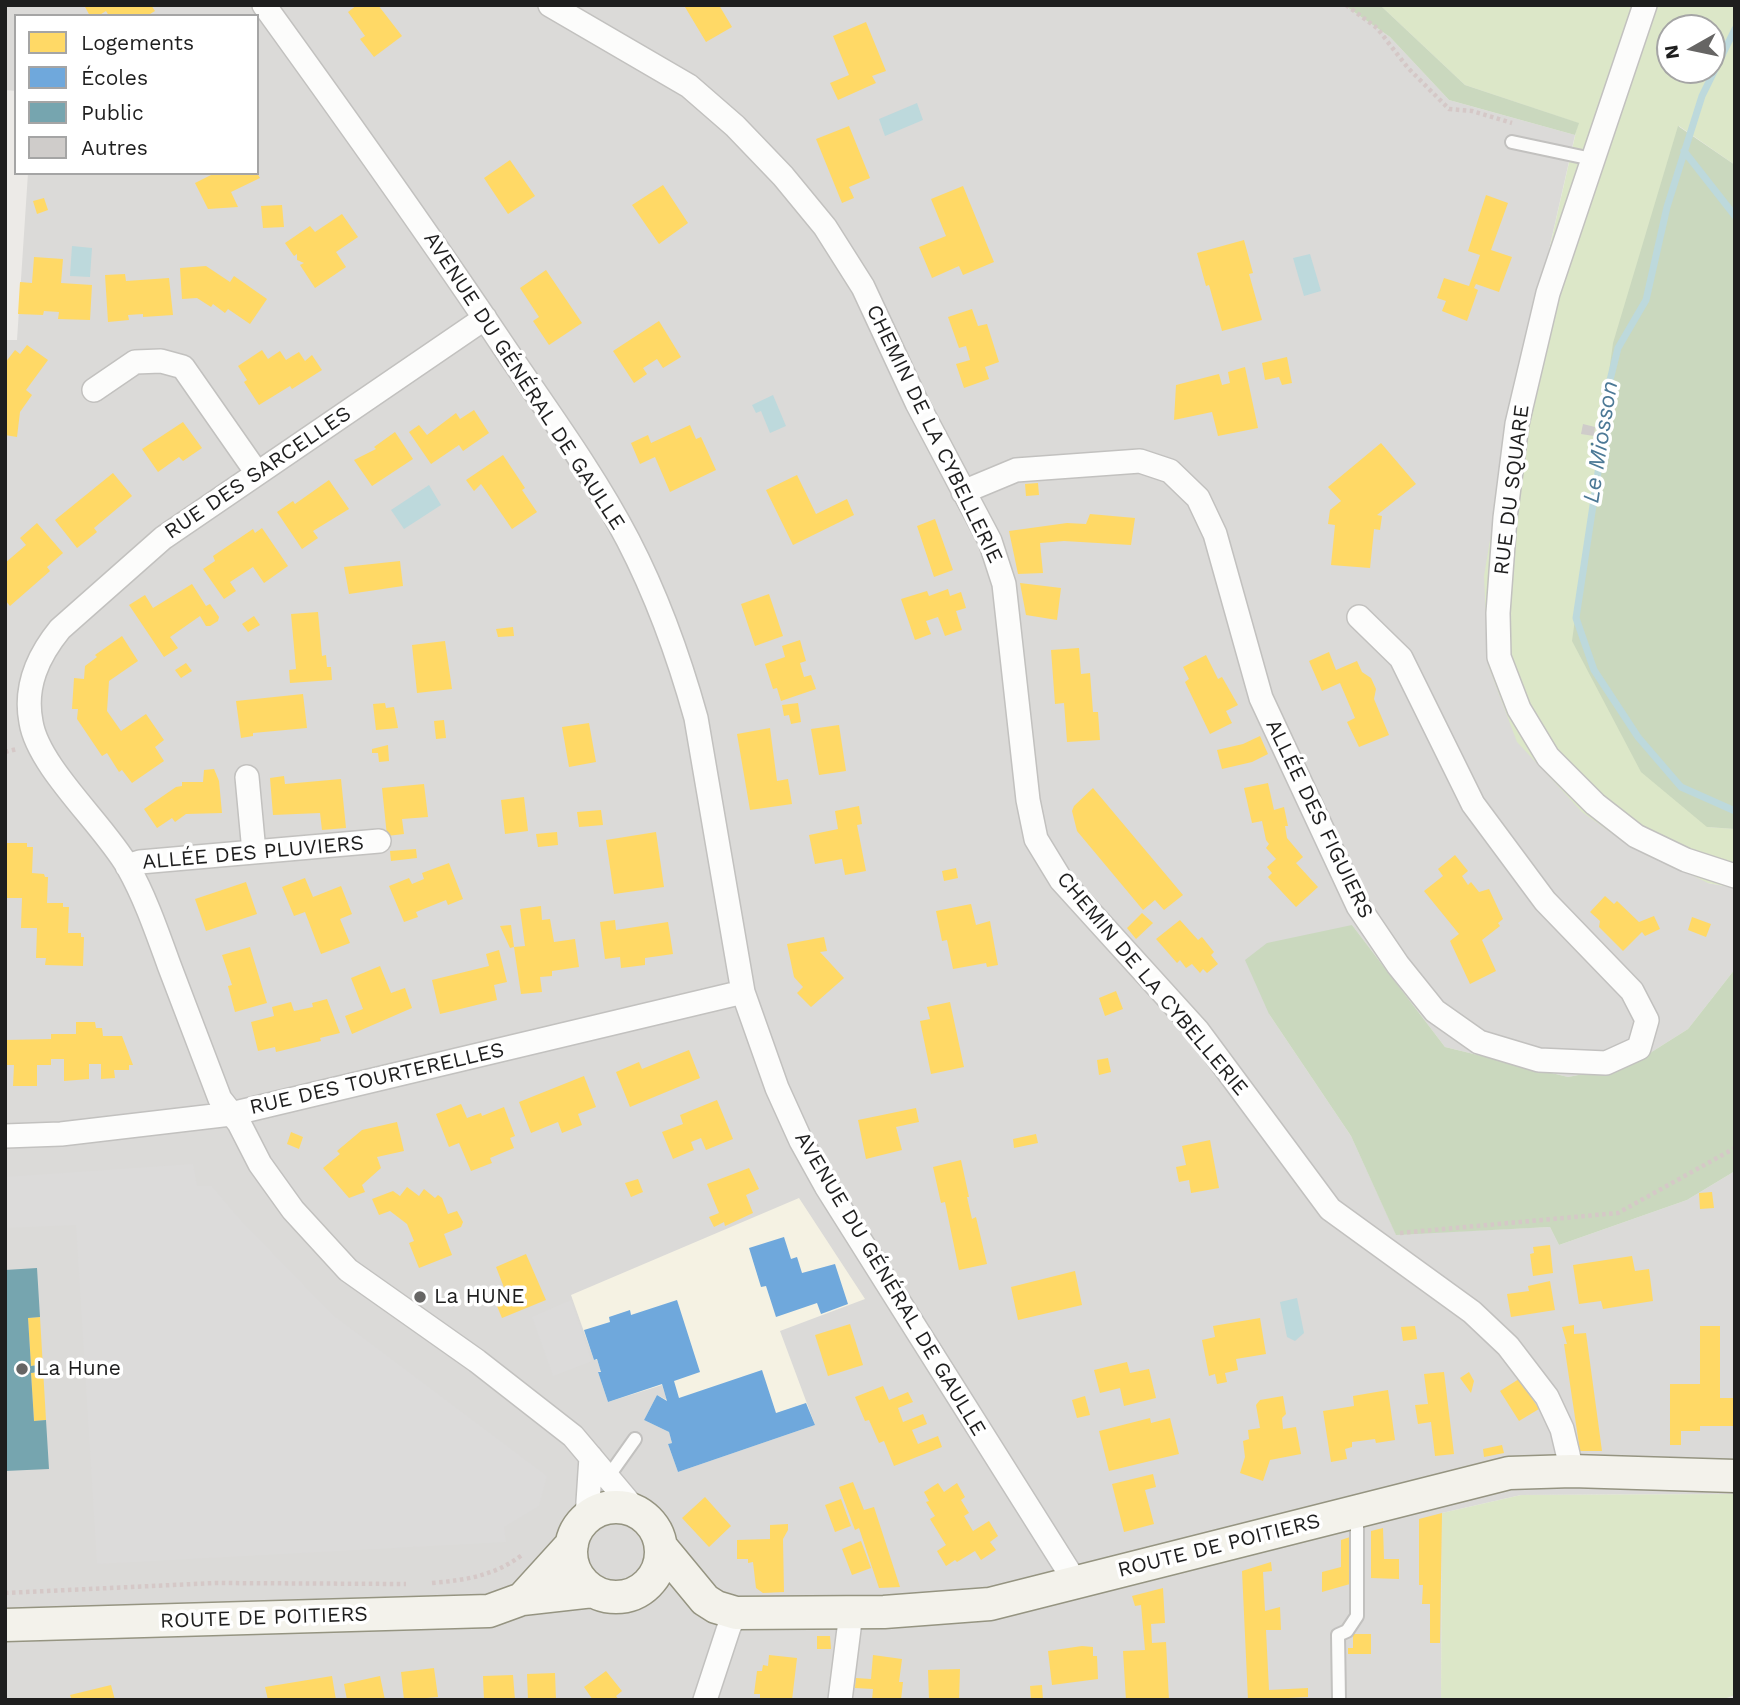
<!DOCTYPE html>
<html>
<head>
<meta charset="utf-8">
<style>
  body { margin:0 }
  #map { position:relative; width:1740px; height:1705px; overflow:hidden; background:#eceae7; font-family:"Work Sans",sans-serif }
  canvas { display:block }
  .frame { position:absolute; inset:0; border:7px solid #1e1e1e; pointer-events:none }
  .legend { position:absolute; left:14px; top:14px; width:245px; height:161px; box-sizing:border-box; background:#fff; border:2px solid #a5a5a5; margin:0; padding:9px 12px; list-style:none; font-size:21px; color:#1e1e1e }
  .legend li { display:flex; align-items:center; gap:14px; height:35px }
  .legend b { width:35px; border:2px solid #a5a5a5 }
  .north { position:absolute; left:1656px; top:14px; width:70px; height:70px; box-sizing:border-box; background:#fff; border:2px solid #a5a5a5; border-radius:50%; rotate:261deg; font-size:19px; font-weight:700; line-height:28px; text-align:center; color:#1e1e1e }
  .north::after { content:''; display:block; margin:auto; width:24px; height:32px; background:#666564; clip-path:polygon(50% 0,100% 100%,50% 72%,0 100%) }
</style>
</head>
<body>
<div id="map">
<canvas width="1740" height="1705"></canvas>
<div class="frame"></div>
<ul class="legend">
<li><b style="height:19px;background:#ffd966"></b>Logements</li>
<li><b style="height:19px;background:#6fa8dc"></b>Écoles</li>
<li><b style="height:19px;background:#76a5af"></b>Public</li>
<li><b style="height:19px;background:#cfccca"></b>Autres</li>
</ul>
<div class="north">N</div>
</div>
<script>
const g = document.querySelector('canvas').getContext('2d');
g.lineJoin = 'round';
function paint(path, color) {
  g.fillStyle = color;
  g.fill(path, 'evenodd');
}
function stroke(path, color, width, dash) {
  g.strokeStyle = color;
  g.lineWidth = width;
  g.lineCap = dash ? 'butt' : 'round';
  g.setLineDash(dash || []);
  g.stroke(path);
}
function drawText(font, color, halo, rows, align = 'center') {
  g.font = font + ' "Work Sans",sans-serif';
  g.lineWidth = 7;
  g.setLineDash([]);
  g.textBaseline = 'middle';
  g.strokeStyle = halo;
  g.fillStyle = color;
  for (const [text, x, y, turn = 0] of rows) {
    g.save();
    g.translate(x, y);
    g.rotate((+turn || 0) * Math.PI / 180);
    g.textAlign = isNaN(turn) ? turn : align;
    if (halo) g.strokeText(text, 0, 0);
    g.fillText(text, 0, 0);
    g.restore();
  }
}
paint(new Path2D(`
  M5 5H1344L1390 37 1449 100 1575 135 1509 426 1708 883 1735 888V969L1688 1029 1631 1065 1568 1077 1445 1047 1352 925 1269 1014 1351 1136 1396 1234 1550 1227 1559 1245 1687 1200 1735 1171V1494L1521 1495 1442 1513 1441 1700H5V340H17L28 173H257V16H16V91L5 90Z`), '#dbdad8');
paint(new Path2D(`
  M799 1198 865 1299 780 1331 815 1425 678 1472 668 1444 672 1443 669 1432 644 1420 657 1395 667 1400 662 1385 608 1402 598 1372 601 1371 597 1360H594L571 1295Z`), '#f5f2e3');
paint(new Path2D(`
  M1380 5H1735V165L1679 126 1707 827 1735 829V888L1708 883 1624 842 1582 812 1517 742 1488 665 1484 576 1509 426 1578 123 1465 85ZM1670 28H1712V70H1670Z
  M1735 1494V1695L1721 1700H1441L1442 1513 1521 1495Z`), '#dce7c8');
paint(new Path2D(`
  M1344 5H1380L1465 85 1579 123 1575 135 1449 100 1390 37Z
  M1678 126 1735 165V829L1707 827 1641 772 1572 641 1613 343Z
  M1352 925 1445 1047 1568 1077 1631 1065 1688 1029 1735 969V1171L1687 1200 1559 1245 1550 1227 1396 1235 1351 1136 1269 1014 1245 960 1267 943Z`), '#cad8be');
paint(new Path2D(`
  M193 1164 197 1186H212L238 1217 333 1315 547 1476 539 1506 504 1527 506 1542 97 1564 76 1225 5 1228V1177Z
  M571 1300 592 1361 553 1376 532 1317Z`), '#dcdbda');
paint(new Path2D(`
  M917 103 923 120 885 136 879 119Z
  M72 246 92 248 90 277 70 276Z
  M1310 254 1321 291 1304 296 1293 258Z
  M773 395 786 426 770 433 761 411 756 413 752 405Z
  M429 485 441 505 404 529 391 510Z
  M1297 1298 1304 1333 1295 1341 1287 1337 1280 1302Z`), '#bdd9dc');
paint(new Path2D(`
  M84 5H151L155 11 150 14 151 16H109L106 11 98 16H90Z
  M357 5H378L402 36 374 57 360 39 365 36 348 12Z
  M688 5H719L732 27 706 42 685 7Z
  M866 22 886 71 872 76 876 83 838 100 830 83 849 75 833 36Z
  M849 126 870 178 849 187 854 198 842 203 816 139Z
  M510 160 535 196 508 214 484 178Z
  M215 173H257L260 178 231 192 238 207 208 209 195 183Z
  M663 185 688 223 659 244 632 205Z
  M963 186 994 262 963 275 959 266 932 278 919 247 946 236 931 199Z
  M1486 195 1508 203 1491 250 1512 257 1499 292 1476 284 1474 288 1478 290 1467 321 1442 311 1446 301 1437 298 1444 278 1469 286 1480 255 1468 251Z
  M44 198 48 210 37 214 33 201Z
  M282 205 284 227 263 228 261 206Z
  M342 214 358 237 336 252 346 267 315 288 300 265 304 263 297 260V254L294 256 285 243 310 226 315 232Z
  M1244 240 1253 273 1249 274 1262 320 1222 331 1209 285 1206 286 1197 253Z
  M34 257 63 259 61 283 92 285 90 320 58 319 59 312 44 311 43 315 18 314 20 282 32 283Z
  M206 266 230 282 234 276 267 299 250 324 228 309 225 313 213 304 211 307 197 298 182 299 180 268Z
  M546 270 582 323 549 345 533 321 539 317 520 288Z
  M125 274 126 281 169 278 173 315 143 317V314L128 315 129 320 108 322 105 275Z
  M972 309 978 326 987 324 999 362 985 367 989 379 964 388 956 364 970 360 966 346 959 348 948 317Z
  M659 321 681 357 663 368 657 359 643 368 647 374 634 383 613 351Z
  M27 345 48 360 26 390 32 395 20 412 17 437 5 435V363L15 350 20 354Z
  M262 350 268 359 280 351 286 360 299 352 305 361 312 355 322 370 292 389 290 386 259 405 244 382 247 380 238 366Z
  M1287 357 1292 383 1282 385 1279 377 1265 380 1262 363Z
  M1245 367 1258 428 1218 436 1212 412 1174 420 1176 385 1219 374 1222 385 1230 383 1228 372Z
  M474 410 489 433 463 451 459 445 431 464 409 432 419 425 427 435 456 413 460 419Z
  M183 422 202 448 183 461 179 457 158 472 142 449Z
  M690 425 696 439 701 437 716 470 670 492 655 457 640 464 631 443 648 435 651 443Z
  M395 432 413 459 372 486 354 460 376 449 374 447Z
  M1381 443 1416 484 1377 515 1382 516 1380 530 1374 529 1370 568 1331 565 1335 525 1328 524 1330 510 1341 501 1328 487Z
  M503 455 525 488 522 490 537 512 512 529 481 484 474 491 466 480Z
  M113 473 132 496 94 528 97 532 77 548 55 520Z
  M797 475 816 514 847 499 854 515 793 545 766 490Z
  M329 480 349 509 313 531 318 538 302 549 277 512 293 501 295 504Z
  M1038 483 1039 495 1026 496 1025 484Z
  M1090 514 1135 518 1131 545 1064 541 1040 543 1043 573 1018 574 1009 531 1067 523 1086 524Z
  M935 519 953 570 934 577 917 526Z
  M37 523 63 553 47 567 50 571 10 606 5 600V563L26 545 20 538Z
  M262 528 288 566 264 583 253 567 230 582 236 591 224 599 203 569 215 561 213 556 253 529 255 533Z
  M400 561 403 586 349 594 344 567Z
  M1020 583 1061 588 1057 620 1026 615Z
  M192 584 206 606 210 604 219 617 218 621 210 626H206L200 616 170 637 178 648 164 657 129 605 145 595 153 608Z
  M948 589 950 596 961 592 966 608 956 611 962 630 945 636 938 617 926 621 931 634 915 640 901 599 927 591 929 596Z
  M769 594 783 636 755 646 741 604Z
  M318 612 322 656 326 655 327 667H331L332 680 290 683 289 670 296 669 291 614Z
  M254 616 260 625 248 632 242 624Z
  M513 627 514 636 498 637 496 629Z
  M122 636 138 661 109 681 107 711 121 731 146 714 164 740 155 747 164 761 132 783 122 770 119 772 107 753 102 756 77 719 78 709H72L74 678 84 679 85 666 97 657 95 655Z
  M800 640 806 661 800 663 804 677 811 675 816 689 781 701 777 688 773 689 765 664 785 657 782 646Z
  M445 641 452 689 417 693 412 645Z
  M1079 648 1081 674 1090 673 1093 712H1098L1100 740 1067 742 1064 703 1055 704 1051 650Z
  M1329 652 1336 670 1357 661 1362 672 1371 678 1376 689 1374 699 1389 735 1359 747 1347 722 1355 718 1340 683 1322 691 1309 661Z
  M1206 655 1218 679 1222 677 1238 705 1226 711 1232 723 1210 734 1185 682 1189 679 1183 667Z
  M186 663 192 671 181 678 175 670Z
  M303 694 307 728 253 733V736L241 738 236 701Z
  M385 703 386 708 394 707 398 728 376 730 373 704Z
  M798 703 801 722 791 724 789 715 784 716 782 705Z
  M444 720 446 738 436 739 434 721Z
  M589 723 596 762 569 767 562 727Z
  M839 725 846 771 819 775 811 729Z
  M770 728 777 781 788 779 792 804 750 810 737 734Z
  M1260 736 1268 754 1252 762 1222 769 1217 750 1243 744Z
  M388 745 389 761 379 762 378 753H372V749Z
  M214 769 219 781 222 813 186 814 175 822 172 818 157 828 144 809 176 787 182 786V782H203L204 770Z
  M284 776 285 784 341 779 346 828 322 830 320 813 273 815 270 778Z
  M1268 783 1274 810 1284 807 1288 826H1285L1287 838 1303 857 1296 863 1318 887 1296 907 1268 877 1272 873 1267 867 1276 859 1266 848 1269 844 1266 840 1262 821 1252 823 1244 788Z
  M424 784 428 817 402 819 404 834 387 836 382 788Z
  M1093 788 1183 895 1164 910 1155 900 1143 910 1077 831 1072 811 1074 806Z
  M524 797 528 831 505 834 501 800Z
  M859 806 862 824 857 825 866 871 845 875 842 859 815 864 809 835 838 829 835 811Z
  M601 810 603 825 579 827 577 812Z
  M557 832 558 845 538 847 536 834Z
  M656 832 664 887 614 894 606 840Z
  M5 843H27V847H33L32 873 44 874 45 877H48L47 903H63V907H69L68 933H81V937H84L83 966 45 965 46 958H36L37 928H21L22 898H5Z
  M416 849 417 858 391 861 390 851Z
  M1455 855 1468 871 1462 876 1468 885 1471 882 1479 892 1489 889 1503 919 1498 923 1500 926 1482 940 1496 971 1470 984 1450 941 1459 934 1424 891 1443 876 1438 869Z
  M449 863 463 899 448 905 446 900 416 912 418 917 404 922 389 886 409 878 412 884 424 879 422 873Z
  M956 868 958 878 944 881 942 871Z
  M305 878 313 897 341 886 352 914 340 919 350 943 321 954 305 912 294 916 282 887Z
  M246 882 257 914 206 931 195 899Z
  M1605 896 1614 904 1617 901 1639 922 1654 916 1660 929 1645 936 1642 932 1623 951 1599 927 1600 921 1590 912Z
  M971 904 976 925 990 921 998 965 987 967 986 963 953 969 947 940 942 941 936 911Z
  M541 906 542 920 550 919 554 942 575 939 579 967 552 971V976L540 977 542 992 521 994 514 947 525 946 520 909Z
  M1142 913 1153 923 1136 939 1127 928Z
  M1692 917 1711 924 1706 937 1688 930Z
  M615 920 616 930 668 922 673 954 645 958V965L621 968 620 957 605 959 600 922Z
  M1180 920 1198 940 1202 937 1214 952 1211 955 1218 964 1207 973 1203 969 1200 973 1192 964 1186 968 1180 960 1177 963 1156 939Z
  M511 925 514 947 510 948 500 926Z
  M824 937 827 951 820 952 844 978 811 1007 797 993 803 987 794 977 787 944Z
  M250 947 267 1003 235 1012 228 986 232 985 222 955Z
  M499 950 507 982 494 985 497 1000 440 1014 432 980 489 966 486 954Z
  M380 966 391 993 405 988 412 1008 352 1034 345 1016 363 1009 351 978Z
  M1116 991 1123 1009 1105 1016 1099 998Z
  M327 999 340 1033 320 1038 321 1041 276 1052 275 1047 258 1051 251 1022 274 1016 272 1007 291 1002 294 1011 313 1007 312 1003Z
  M950 1002 964 1067 931 1074 920 1021 930 1019 927 1007Z
  M76 1022H95L96 1028H102L103 1036H122L133 1065H129V1070H114L115 1078 101 1079V1064H89V1079L64 1081V1059H51V1065H37V1086H13L14 1065H5V1040L51 1039V1034H76Z
  M689 1050 700 1078 630 1107 616 1072 639 1062 642 1069Z
  M1108 1058 1111 1072 1099 1075 1097 1060Z
  M584 1076 596 1107 578 1114 582 1125 562 1133 558 1122 531 1133 519 1102Z
  M717 1100 733 1139 706 1150 701 1138 691 1142 694 1150 673 1159 662 1132 683 1124 680 1115Z
  M461 1104 467 1118 481 1113 482 1116 504 1107 515 1136 510 1138 514 1148 490 1158 492 1163 471 1171 459 1143 449 1147 436 1114Z
  M916 1108 919 1122 896 1127 902 1150 866 1159 858 1120Z
  M397 1122 404 1151 377 1157 381 1168 362 1185 365 1192 349 1198 323 1168 340 1154 337 1151 362 1130Z
  M291 1132 303 1137 299 1149 287 1144Z
  M1036 1134 1038 1143 1014 1148 1013 1139Z
  M1210 1140 1219 1188 1191 1193 1189 1180 1179 1182 1176 1167 1186 1165 1182 1146Z
  M961 1160 969 1197H967L972 1219 976 1217 987 1264 959 1270 945 1202 941 1203 933 1167Z
  M749 1168 759 1189 746 1195 753 1213 725 1226 724 1222 714 1227 709 1217 719 1213 707 1184Z
  M638 1179 643 1192 631 1197 625 1183Z
  M407 1187 419 1196 424 1189 435 1198 438 1195 442 1198 448 1214 457 1211 463 1222 461 1227 444 1234 452 1255 419 1268 409 1243 414 1241 407 1224 390 1211 379 1215 372 1199 393 1191 400 1196Z
  M1712 1192 1714 1208 1700 1209 1699 1193Z
  M1550 1245 1553 1273 1533 1276 1530 1254 1534 1253 1533 1247Z
  M526 1254 546 1300 502 1318 494 1299 510 1292 509 1288 505 1290 496 1267Z
  M1632 1256 1635 1271 1649 1269 1653 1301 1603 1309 1601 1301 1579 1304 1573 1265Z
  M1075 1271 1082 1305 1018 1320 1011 1287Z
  M1550 1281 1555 1310 1511 1317 1507 1294 1529 1291 1528 1286Z
  M40 1317 46 1420 34 1421 31 1373 38 1372V1365L31 1366 28 1318Z
  M1260 1318 1266 1354 1236 1359 1238 1370 1225 1373 1227 1382 1217 1384 1215 1374 1209 1376 1202 1340 1215 1337 1213 1326Z
  M850 1324 863 1365 828 1376 815 1335Z
  M1574 1325V1334L1586 1333 1602 1451H1580L1564 1344H1567L1562 1327Z
  M1415 1326 1417 1339 1403 1341 1401 1327Z
  M1700 1326H1720V1398H1735V1426H1700V1431H1681V1445H1670V1384H1700Z
  M1127 1362 1130 1373 1149 1369 1156 1398 1124 1406 1120 1388 1100 1393 1094 1370Z
  M1444 1372 1454 1454 1435 1456 1431 1422 1418 1424 1415 1405 1428 1404 1424 1374Z
  M1469 1372 1474 1381 1471 1393 1460 1378Z
  M1519 1379 1539 1409 1519 1421 1500 1391Z
  M883 1386 889 1400 908 1392 913 1402 898 1408 903 1422 923 1414 927 1424 912 1430 918 1444 938 1436 942 1447 894 1466 884 1441 879 1443 869 1420 865 1421 855 1397Z
  M1388 1390 1395 1440 1376 1443 1375 1439 1352 1442V1447L1345 1449 1347 1459 1331 1462 1323 1411 1354 1406 1353 1396Z
  M1085 1396 1090 1415 1077 1418 1072 1400Z
  M1283 1396 1286 1414 1282 1418 1283 1429 1296 1427 1301 1454 1270 1460 1263 1481 1240 1473 1245 1457 1243 1441 1249 1439 1248 1430 1260 1428 1256 1405 1260 1400Z
  M1150 1418 1151 1423 1170 1418 1179 1454 1109 1471 1099 1431Z
  M1502 1445 1504 1453 1484 1457 1483 1449Z
  M1153 1474 1156 1487 1145 1490 1154 1524 1124 1532 1112 1484Z
  M853 1482 864 1510 874 1507 900 1587 879 1588 859 1528 855 1530 839 1487Z
  M938 1483 944 1492 957 1483 965 1497 961 1500 969 1513 964 1516 973 1531 989 1521 998 1536 990 1542 996 1550 981 1560 975 1551 957 1562 955 1560 946 1566 937 1551 946 1545 930 1519 935 1516 926 1502 929 1501 924 1492Z
  M705 1497 731 1526 709 1547 682 1518Z
  M841 1499 851 1526 835 1532 825 1505Z
  M1442 1513 1440 1643H1430V1604H1422L1423 1585H1419V1519Z
  M788 1524V1530L783 1539 784 1592 763 1593 756 1588 753 1562 748 1563V1559H737V1540L770 1539V1525Z
  M1383 1528 1384 1559H1399V1579L1371 1578V1531Z
  M1350 1537V1584L1322 1592V1572L1341 1567V1540Z
  M861 1541 871 1568 852 1575 842 1549Z
  M1271 1562 1272 1571 1263 1572 1265 1611 1280 1607 1281 1630H1266L1269 1690 1308 1688V1697L1248 1700 1242 1571Z
  M1163 1588 1165 1623 1151 1624 1152 1643 1166 1642 1169 1700H1126L1123 1651 1145 1650 1141 1605 1135 1606 1132 1596Z
  M1353 1634H1371V1654H1348V1648H1353Z
  M817 1636H830L831 1649H817Z
  M1082 1646 1093 1647V1656H1097L1098 1679 1052 1685 1048 1651Z
  M769 1655 797 1658 792 1700H760V1694H754L757 1671H762L763 1665 768 1666Z
  M873 1655 902 1659 899 1682H903L901 1700H872L873 1689 855 1688 856 1678 871 1679Z
  M434 1668 438 1697 404 1700 401 1672Z
  M960 1669 959 1700H929L928 1670Z
  M606 1671 622 1691 616 1696 619 1700H593L584 1687Z
  M555 1673 556 1700H528L527 1674Z
  M513 1675 515 1700H484L483 1676Z
  M332 1676 336 1700H268L265 1687Z
  M380 1676 385 1700H347L344 1684Z
  M111 1685 115 1700H72L70 1695Z
  M1042 1685 1043 1700H1031L1030 1686Z`), '#ffd966');
paint(new Path2D(`
  M784 1237 791 1259 797 1257 802 1273 835 1264 848 1304 821 1314 817 1303 776 1317 766 1286 761 1287 749 1248Z
  M677 1300 700 1372 674 1381 679 1398 762 1370 776 1413 806 1403 815 1425 678 1472 668 1444 672 1443 669 1432 644 1420 657 1395 667 1401 662 1384 608 1402 598 1372H601L597 1359 594 1360 584 1330 610 1322 609 1317 630 1310 631 1315Z`), '#6fa8dc');
paint(new Path2D(`
  M37 1268 40 1317 28 1318 31 1366 38 1365V1372L31 1373 34 1421 46 1420 49 1469 5 1471V1270Z`), '#76a5af');
stroke(new Path2D(`
  M1735 29 1702 96 1667 207 1646 300 1618 348 1605 400 1600 459 1576 618 1594 670 1638 737 1681 787 1735 811
  M1684 151 1735 216`), '#bdd9dc', 7);
paint(new Path2D(`
  M1583 424 1595 427 1594 436 1581 434Z`), '#cfccca');
const lane = new Path2D(`
  M1512 142 1592 159
  M608 1477 635 1439
  M1339 1700 1338 1635 1347 1631 1357 1616V1513`);
const street = new Path2D(`
  M264 5C345 117 425 229 502 344 545 408 592 471 628 540 657 596 679 657 696 718L743 992 777 1088 801 1141 826 1186 1076 1583
  M550 5 689 86 735 126 783 176 825 227 863 287 917 403 990 541 1004 584 1028 800 1036 839 1061 880 1198 1031 1330 1209 1472 1312 1508 1346 1547 1397 1562 1429 1572 1471
  M1645 5 1548 293 1517 424 1505 518 1498 613 1499 657 1519 709 1548 757 1595 804 1636 836 1686 860 1735 876
  M485 318 163 538 60 629C38 656 24 686 31 722 38 767 104 825 128 867 145 897 157 932 169 965 186 1010 203 1054 220 1099L239 1123 260 1164 293 1210 348 1270 477 1361 573 1436 637 1512
  M94 390 135 362 161 361 183 367 257 473
  M963 492 1016 470 1140 461 1170 471 1198 498 1215 534 1261 698 1358 906 1398 965 1435 1011 1479 1042 1539 1060 1606 1063 1639 1048 1647 1020 1632 991 1545 901 1473 804 1401 658 1359 617
  M247 777 254 852
  M127 866 140 862 379 841
  M5 1136 61 1134 231 1114 743 992
  M587 1517 591 1457
  M705 1700 729 1627 736 1613
  M840 1700 851 1613`);
const secondary = new Path2D(`
  M571 1552a45 45 0 1 1 90 0a45 45 0 1 1-90 0Z
  M662 1548 705 1600 716 1607 736 1613 884 1612 990 1604 1509 1473 1572 1471 1735 1476
  M522 1599 572 1544
  M5 1625 489 1611 522 1599 593 1591`);
stroke(lane, '#c2c1bf', 16);
stroke(street, '#c2c1bf', 26);
stroke(secondary, '#959481', 35);
stroke(new Path2D(`
  M1346 5 1377 28 1408 68 1449 109 1472 111 1512 123
  M5 752 17 749
  M1400 1233 1618 1213 1735 1148
  M432 1583C466 1580 494 1576 522 1555
  M5 1593 215 1583 406 1584`), '#d5c8c7', 4.5, [3.5, 3.5]);
stroke(lane, '#fcfcfb', 12);
stroke(street, '#fcfcfb', 23);
stroke(secondary, '#f3f2eb', 32);
for (const [x, y, r, color] of [
  [420,1297,7,"#666564"],
  [22,1369,7,"#666564"]
]) {
  const dot = new Path2D();
  dot.arc(x, y, r, 0, 2 * Math.PI);
  g.fillStyle = color;
  g.fill(dot);
  stroke(dot, '#fff', 2.5);
}
drawText('21px', '#1e1e1e', '#fff', [
  ["AVENUE DU GÉNÉRAL DE GAULLE",524,381,57],
  ["CHEMIN DE LA CYBELLERIE",934,434,64],
  ["RUE DES SARCELLES",258,473,-34],
  ["RUE DU SQUARE",1512,490,-83],
  ["ALLÉE DES FIGUIERS",1319,819,64],
  ["ALLÉE DES PLUVIERS",253,853,-5],
  ["CHEMIN DE LA CYBELLERIE",1152,984,50],
  ["RUE DES TOURTERELLES",377,1079,-13],
  ["AVENUE DU GÉNÉRAL DE GAULLE",890,1284,59],
  ["ROUTE DE POITIERS",1219,1546,-14],
  ["ROUTE DE POITIERS",264,1618,-2]
]);
drawText('21px', '#1e1e1e', '#fff', [
  ["La HUNE",434,1297],
  ["La Hune",36,1369]
], 'left');
drawText('italic 23px', '#4c7996', '#fff', [
  ["Le Miosson",1601,442,-81]
]);
</script>
</body>
</html>
